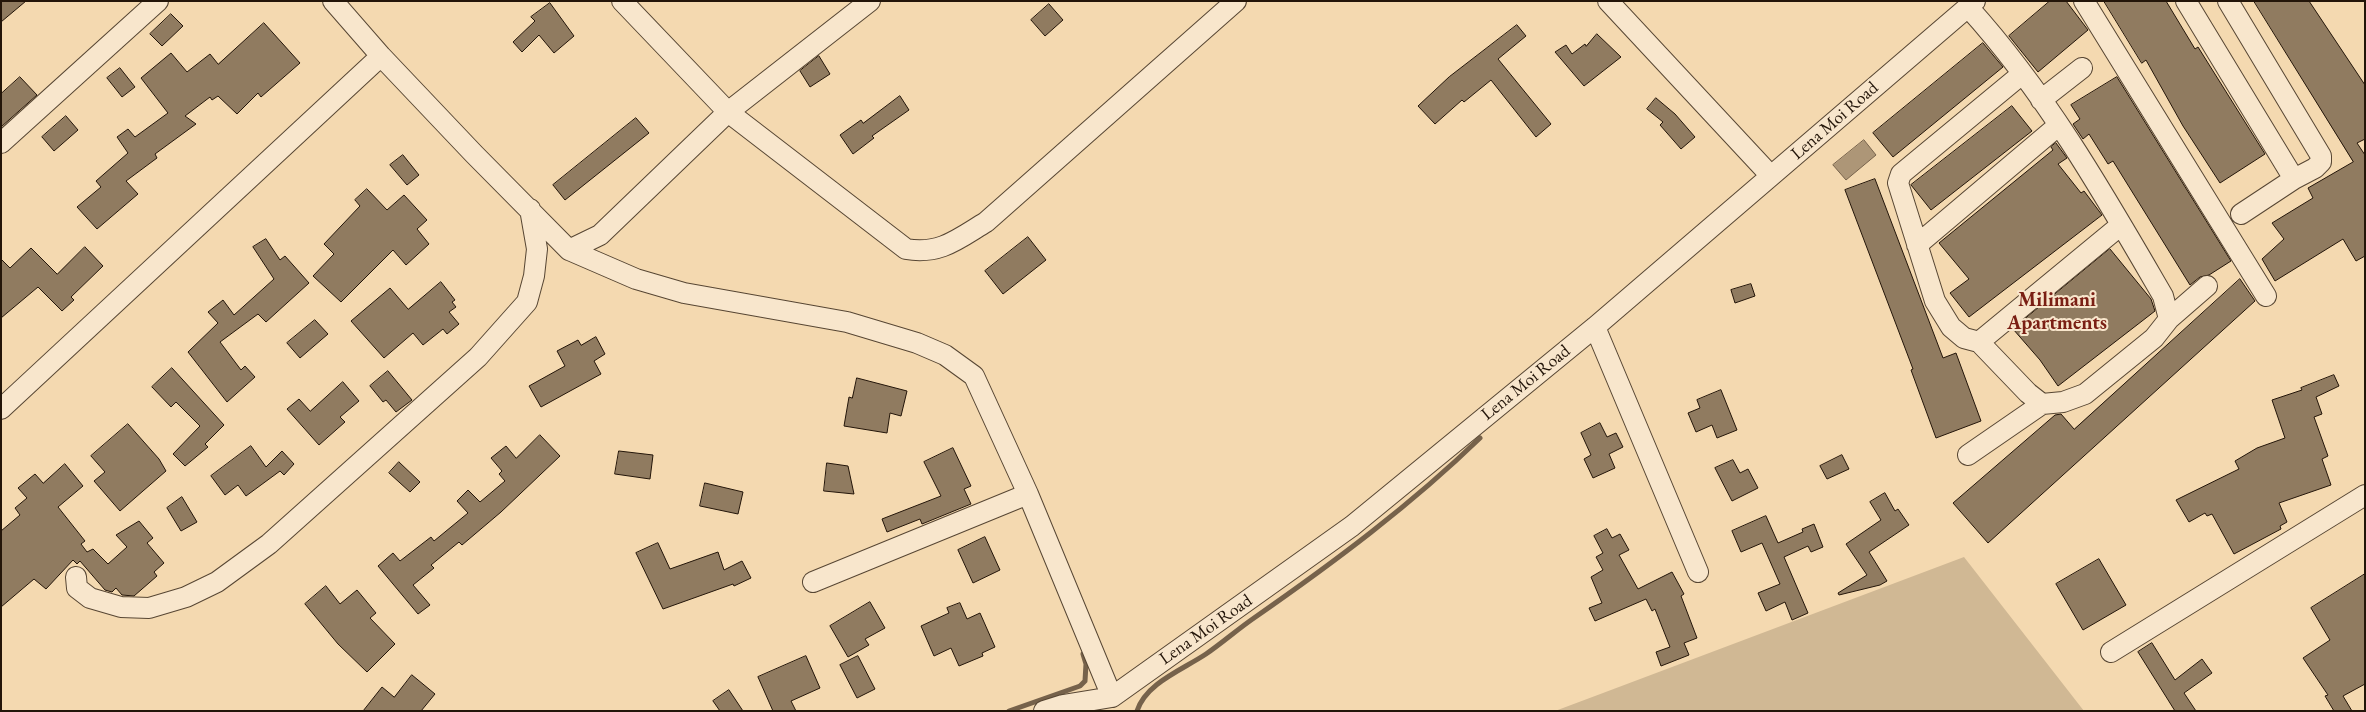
<!DOCTYPE html>
<html>
<head>
<meta charset="utf-8">
<style>
  body { margin:0 }
  #map { position:relative; width:2366px; height:712px; overflow:hidden; background:#f4d9b0; font-family:"EB Garamond",serif }
  canvas { display:block }
  .frame { position:absolute; inset:0; border:2px solid #231509; pointer-events:none }
</style>
</head>
<body>
<div id="map">
<canvas width="2366" height="712"></canvas>
<div class="frame"></div>
</div>
<script>
const g = document.querySelector('canvas').getContext('2d');
g.lineJoin = 'round';
function paint(path, color) {
  g.fillStyle = color;
  g.fill(path, 'evenodd');
}
function stroke(path, color, width, dash) {
  g.strokeStyle = color;
  g.lineWidth = width;
  g.lineCap = dash ? 'butt' : 'round';
  g.setLineDash(dash || []);
  g.stroke(path);
}
function drawText(font, color, halo, rows, align = 'center') {
  g.font = font + ' "EB Garamond",serif';
  g.lineWidth = 4;
  g.setLineDash([]);
  g.textBaseline = 'middle';
  g.strokeStyle = halo;
  g.fillStyle = color;
  for (const [text, x, y, turn = 0] of rows) {
    g.save();
    g.translate(x, y);
    g.rotate((+turn || 0) * Math.PI / 180);
    g.textAlign = isNaN(turn) ? turn : align;
    if (halo) g.strokeText(text, 0, 0);
    g.fillText(text, 0, 0);
    g.restore();
  }
}
paint(new Path2D(`
  M1964 557 2084 711H1555L1603 693Z`), '#d0b894');
const water = new Path2D(`
  M1864 140 1876 155 1846 180 1833 165Z`);
paint(water, '#ad9677');
stroke(water, '#76624b', 1);
stroke(new Path2D(`
  M1009 711 1080 686 1085 681 1086 664 1083 654
  M1137 711C1146 683 1182 670 1206 654 1222 643 1238 629 1254 618 1333 563 1411 505 1480 438`), '#76624b', 5);
const building = new Path2D(`
  M1 1H26L1 22Z
  M2050 1H2066L2088 30 2038 72 2009 36Z
  M2104 1H2166L2195 49 2198 47 2265 154 2220 183 2183 126 2146 60 2142 63Z
  M2254 1H2309L2365 85V139L2357 143 2365 155V256L2356 261 2343 239 2275 281 2262 259 2284 239 2272 223 2313 198 2308 188 2353 162Z
  M550 3 574 36 554 53 539 35 522 52 513 42 535 21 531 17Z
  M1049 4 1063 20 1045 36 1031 20Z
  M171 14 183 26 162 46 150 34Z
  M264 23 300 63 261 97 258 93 237 114 218 96 212 100 210 97 185 116 196 124 155 154 157 158 126 181 138 194 97 229 77 207 101 187 96 181 128 153 117 137 128 129 135 137 168 113 141 78 171 53 187 72 210 54 218 64Z
  M1517 25 1526 36 1498 59 1551 124 1536 137 1491 80 1464 102 1462 100 1435 124 1418 106 1449 77Z
  M1597 34 1621 57 1584 86 1555 52 1566 45 1572 54 1585 44 1586 46Z
  M1983 43 2003 67 1893 157 1873 133Z
  M819 56 830 74 810 87 800 71Z
  M120 68 135 87 122 97 107 78Z
  M20 77 37 95 1 127V94Z
  M2117 77 2231 261 2209 275 2200 277 2190 285 2113 161 2108 164 2089 134 2083 139 2073 124 2080 119 2071 105Z
  M900 96 909 110 872 136 874 138 853 154 840 135 861 120 863 123Z
  M1656 98 1675 114 1695 137 1681 149 1660 125 1663 122 1647 109Z
  M2012 106 2032 131 1931 210 1911 185Z
  M66 116 78 130 54 151 42 137Z
  M636 118 649 133 565 200 553 185Z
  M2056 143 2067 158 2058 164 2081 193 2084 191 2102 215 1969 317 1950 293 1969 279 1939 243 2053 150 2051 147Z
  M403 155 419 175 407 185 390 165Z
  M1875 179 1943 358 1956 353 1981 421 1936 438 1911 370 1913 369 1845 190Z
  M367 189 387 210 404 195 427 220 417 229 429 244 406 265 393 250 341 302 313 276 334 254 324 244 360 206 355 200Z
  M1028 237 1046 260 1003 294 985 271Z
  M266 239 280 260 285 256 309 283 266 322 258 314 220 342 241 370 245 366 255 377 227 402 188 352 218 323 208 312 223 300 234 315 274 279 253 247Z
  M85 247 103 266 71 297 74 300 62 311 38 287 1 318V259L10 268 31 248 57 274Z
  M2110 249 2151 299 2155 311 2058 386 2040 360 2013 329Z
  M2240 279 2255 301 1988 543 1953 503 2055 415 2061 414 2074 429Z
  M441 282 455 300 452 302 456 307 449 312 459 324 447 334 443 329 423 345 413 333 384 358 351 321 390 288 408 309Z
  M1751 284 1755 296 1735 303 1731 290Z
  M315 320 328 334 300 358 287 343Z
  M596 337 605 354 594 361 601 374 541 407 529 386 565 366 557 351 578 340 581 345Z
  M172 368 224 425 205 444 208 447 185 466 173 454 200 426 176 402 171 407 152 387Z
  M388 371 412 400 396 412 386 400 383 402 370 386Z
  M2334 375 2339 386 2316 397 2322 414 2314 417 2328 456 2322 459 2331 485 2279 503 2287 522 2280 526 2281 529 2234 554 2212 514 2207 516 2205 513 2189 522 2176 500 2239 469 2235 461 2257 448 2285 438 2272 400 2302 390 2301 388Z
  M857 378 907 391 901 416 890 413 887 433 844 426 849 397 852 398Z
  M343 382 359 401 340 417 345 422 319 445 287 409 299 399 310 411Z
  M1721 390 1737 430 1717 438 1712 425 1696 432 1688 413 1700 408 1697 400Z
  M1600 423 1607 437 1616 433 1623 447 1609 454 1615 468 1593 478 1584 459 1591 455 1581 433Z
  M128 424 159 459 166 471 120 511 94 481 105 472 91 456Z
  M540 435 560 456 501 512 462 545 459 542 431 565 434 568 413 585 430 605 418 614 378 566 393 553 400 561 431 537 434 541 468 513 457 501 468 490 480 502 505 481 499 474 502 471 491 458 506 446 516 458Z
  M251 446 266 467 282 451 294 464 284 475 280 471 246 496 238 485 225 495 211 476Z
  M953 448 971 486 964 489 971 504 922 524 920 519 887 532 882 519 941 496 924 462Z
  M619 451 653 455 650 479 615 474Z
  M1842 455 1849 469 1827 479 1820 466Z
  M1733 460 1740 473 1748 469 1758 488 1732 501 1715 468Z
  M399 462 420 482 410 492 389 473Z
  M827 463 848 466 854 494 824 491Z
  M65 464 83 486 58 507 85 541 81 544 87 552 93 549 108 564 127 547 116 535 139 521 153 538 147 543 164 563 154 572 157 576 134 596 122 595 116 588 112 592 105 590 80 561 77 564 73 560 46 589 34 579 1 607V531L20 515 15 508 27 498 18 488 35 474 43 483Z
  M705 483 743 492 738 514 700 506Z
  M1885 493 1895 511 1898 509 1909 525 1869 552 1887 581 1880 585 1839 595 1838 593 1867 575 1846 544 1881 520 1870 502Z
  M182 497 197 522 181 531 167 508Z
  M1766 516 1778 543 1803 532 1802 529 1814 524 1823 547 1811 552 1808 546 1784 557 1808 613 1792 620 1785 602 1766 611 1758 593 1780 584 1762 543 1741 552 1732 531Z
  M1607 529 1612 538 1620 534 1629 550 1619 555 1638 589 1672 572 1684 594 1681 596 1697 638 1684 643 1689 655 1661 666 1656 652 1670 647 1655 609 1652 611 1646 599 1595 621 1589 608 1602 603 1591 577 1603 570 1596 557 1603 553 1594 536Z
  M985 537 1000 570 973 583 958 550Z
  M658 543 670 569 718 552 724 570 742 561 751 578 734 586 733 584 663 609 636 553Z
  M2099 559 2126 605 2083 630 2056 584Z
  M2365 574V684L2343 696 2352 711H2334L2325 696 2328 695 2303 658 2330 640 2311 608Z
  M326 586 340 604 357 590 376 613 370 618 395 644 367 672 338 644 305 604Z
  M870 602 885 628 865 639 869 645 848 657 830 626Z
  M960 603 967 619 980 613 995 647 982 653 983 656 959 666 951 648 934 656 921 626 949 613 947 608Z
  M2152 643 2175 680 2202 659 2212 673 2184 693 2196 711H2175L2138 652Z
  M806 656 820 688 791 701 796 711H773L758 677Z
  M858 656 875 689 857 698 840 665Z
  M412 675 435 694 421 711H363L382 687 394 697Z
  M729 690 743 711H720L713 701Z`);
paint(building, '#907b60');
stroke(building, '#231509', 1);
const minor = new Path2D(`
  M333 1 381 56 474 154 569 250 636 279 684 293 847 322 917 343 945 355 974 376 1028 494 1112 697
  M622 1 728 112 906 249C940 255 958 239 986 222L1236 1
  M1608 1 1771 176
  M2084 1 2266 296
  M2186 1 2294 179
  M2228 1 2321 156V162L2315 168 2294 179 2241 214
  M1968 7C2047 94 2105 196 2163 296L2169 319 2154 338 2085 394 2063 402 2042 404 1968 455
  M2022 74 1901 174 1898 183 1935 301 1951 327 1964 338 1979 342 2028 393 2042 404
  M2041 100 2082 68
  M1 143 158 1
  M1917 245 2059 125
  M569 250 600 235 728 112 870 1
  M2169 319 2207 286
  M1595 327 1698 572
  M1979 342 2121 225
  M1 409 381 56
  M76 577 77 588 90 598 121 607 149 608 186 597 217 582 269 544 478 357 527 302 534 276 537 249 530 209
  M813 582 1028 494
  M2111 652 2365 495
  M1044 711 1063 705 1112 697 1352 526 1595 327 1975 1`);
stroke(minor, '#574633', 22);
stroke(minor, '#f8e6cc', 20);
drawText('18px', '#231509', '#f8e6cc', [
  ["Lena Moi Road",1835,121,-41],
  ["Lena Moi Road",1526,383,-39],
  ["Lena Moi Road",1206,630,-35]
]);
drawText('bold 20px', '#7a1f14', '#f8e6cc', [
  ["Milimani",2057,301],
  ["Apartments",2057,324]
]);
</script>
</body>
</html>
